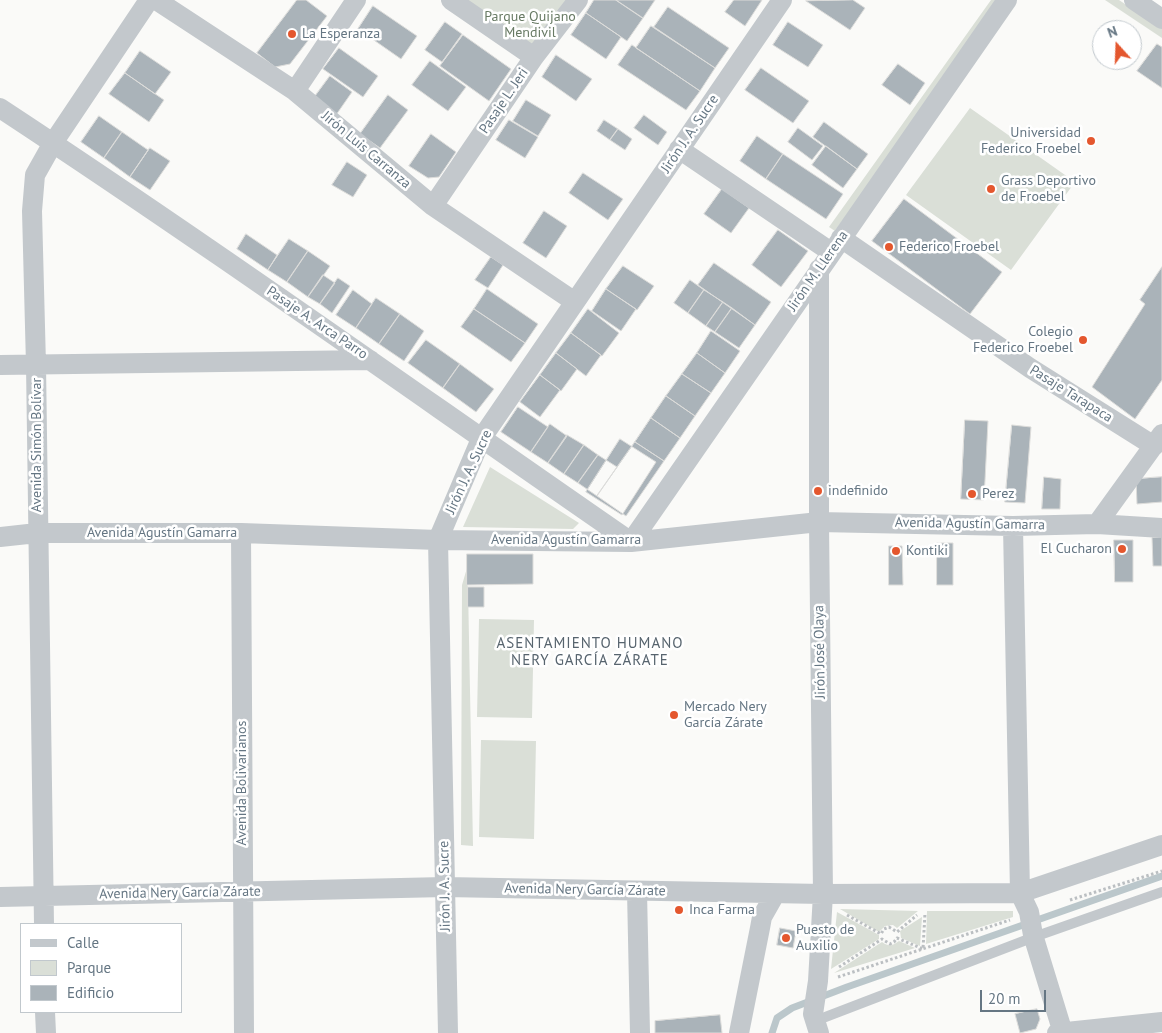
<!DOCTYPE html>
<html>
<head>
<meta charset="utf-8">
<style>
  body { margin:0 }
  #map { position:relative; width:1162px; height:1033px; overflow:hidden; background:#fafaf8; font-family:"PT Sans",sans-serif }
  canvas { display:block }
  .legend { position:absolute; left:20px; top:923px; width:162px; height:90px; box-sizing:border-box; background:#fff; border:1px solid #c1c8cd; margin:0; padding:6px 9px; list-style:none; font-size:15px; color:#657683 }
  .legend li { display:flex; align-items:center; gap:10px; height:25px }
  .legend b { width:25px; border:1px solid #c1c8cd }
  .north { position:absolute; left:1092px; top:20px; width:50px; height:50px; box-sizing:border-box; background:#fff; border:1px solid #c1c8cd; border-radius:50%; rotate:340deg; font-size:14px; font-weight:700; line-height:20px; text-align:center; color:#657683 }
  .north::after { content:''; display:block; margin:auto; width:18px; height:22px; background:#e4572e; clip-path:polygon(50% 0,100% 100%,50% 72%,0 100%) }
  .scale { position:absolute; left:980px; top:990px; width:66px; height:22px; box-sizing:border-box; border:2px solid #657683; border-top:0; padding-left:6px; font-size:15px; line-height:18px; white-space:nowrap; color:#657683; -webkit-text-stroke:4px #fff; paint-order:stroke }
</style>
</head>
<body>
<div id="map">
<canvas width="1162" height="1033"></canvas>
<ul class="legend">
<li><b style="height:6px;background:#c3c8cc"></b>Calle</li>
<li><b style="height:14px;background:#dadfd7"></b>Parque</li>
<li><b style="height:14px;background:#aab3b9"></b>Edificio</li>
</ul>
<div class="north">N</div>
<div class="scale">20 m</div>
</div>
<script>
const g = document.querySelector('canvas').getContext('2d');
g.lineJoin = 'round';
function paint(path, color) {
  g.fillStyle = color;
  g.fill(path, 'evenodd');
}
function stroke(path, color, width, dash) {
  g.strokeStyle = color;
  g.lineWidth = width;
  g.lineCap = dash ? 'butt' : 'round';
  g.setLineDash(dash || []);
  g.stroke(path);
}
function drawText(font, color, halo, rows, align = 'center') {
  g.font = font + ' "PT Sans",sans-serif';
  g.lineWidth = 5;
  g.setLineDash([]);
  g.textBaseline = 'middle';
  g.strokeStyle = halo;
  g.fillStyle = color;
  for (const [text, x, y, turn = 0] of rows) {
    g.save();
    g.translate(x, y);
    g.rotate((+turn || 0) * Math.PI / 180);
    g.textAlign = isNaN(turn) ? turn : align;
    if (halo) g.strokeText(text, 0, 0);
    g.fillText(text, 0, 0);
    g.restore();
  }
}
paint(new Path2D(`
  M449 0H577L537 59Z
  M991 0H1000L835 231 829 227Z
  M1105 0H1119L1162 29V38Z
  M970 108 1075 182 1011 270 906 195Z
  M490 467 579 523 573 529 463 527Z
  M467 568V584L468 587 473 846 461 845 462 585Z
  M479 619 534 620 532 718 477 717Z
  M481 740 536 741 534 839 479 837Z
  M840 909 918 911 897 928 893 925 885 926 879 932Z
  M927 911H1013V917L926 944Z
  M837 912 879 935V939L831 969Z
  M922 917 920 946 901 938 900 931Z
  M899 941 915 948 834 973 882 942C889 947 892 946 899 941Z`), '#dadfd7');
stroke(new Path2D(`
  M772 1033 777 1018 792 1008 847 987 1162 876`), '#bbc7cb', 7);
const building = new Path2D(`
  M297 0H306L327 16 290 64 275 67 257 53Z
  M594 0H616L643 18 627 41 586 13Z
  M616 0H655L643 18Z
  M734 0H762L745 26 725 12Z
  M853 0 865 8 850 30 806 1Z
  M373 6 417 36 401 59 358 29Z
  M668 7 729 48 715 68 654 27Z
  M586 13 621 37 606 59 571 35Z
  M445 22 462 34 442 62 425 50Z
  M788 22 823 45 808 67 773 45Z
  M651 26 715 68 700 91 636 48Z
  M463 35 511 69 489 101 440 66Z
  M1157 44 1162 47V88L1137 71Z
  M632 45 700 91 686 110 618 65Z
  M339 48 378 76 363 97 323 69Z
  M140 51 171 72 155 94 125 73Z
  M556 55 592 79 576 101 542 77Z
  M430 61 466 87 448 111 412 85Z
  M898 64 925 83 910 105 882 85Z
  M761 68 809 101 793 123 745 90Z
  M125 73 164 100 149 122 109 94Z
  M330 76 352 92 336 115 313 99Z
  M388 95 408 110 380 148 360 134Z
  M526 100 551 115 538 136 513 121Z
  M644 115 667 132 658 145 634 128Z
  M99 116 122 132 104 158 81 142Z
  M509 120 538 137 525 158 496 140Z
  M604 120 618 129 610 140 597 131Z
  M824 122 868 154 857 169 813 137Z
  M798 128 823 146 812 160 788 142Z
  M618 129 632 139 625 150 610 140Z
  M122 132 148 150 130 177 104 158Z
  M431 134 456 152 439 177 428 178 409 166Z
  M757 136 783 154 766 179 740 161Z
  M826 146 857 169 843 188 812 165Z
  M150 148 170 161 150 190 130 177Z
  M783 154 843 194 826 219 766 179Z
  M347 162 367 175 353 197 332 185Z
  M583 173 623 199 608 220 569 193Z
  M722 189 749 208 731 233 704 214Z
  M904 199 1002 272 970 314 872 241Z
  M544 211 567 226 546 258 523 243Z
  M778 230 808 251 781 287 752 265Z
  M246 234 277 255 268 270 237 249Z
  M289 239 308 251 287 282 268 270Z
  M308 251 330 266 308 297 287 282Z
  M491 257 503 265 488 288 475 280Z
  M714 263 771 302 755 325 698 285Z
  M623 266 654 286 637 310 606 289Z
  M1162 267V380L1135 419 1092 387 1145 304 1140 300Z
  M323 275 335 283 320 304 308 297Z
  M338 278 350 286 332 313 320 304Z
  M690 280 704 290 688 313 674 303Z
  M487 289 538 324 525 343 474 309Z
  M606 289 636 309 621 331 592 311Z
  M353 290 372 304 356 328 336 315Z
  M704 290 723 302 706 326 688 313Z
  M376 298 400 314 379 344 356 328Z
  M723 302 732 308 715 332 706 326Z
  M732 308 755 325 739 348 715 332Z
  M474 309 525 343 511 362 461 327Z
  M588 309 619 333 602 356 571 333Z
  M400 314 424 331 404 361 379 344Z
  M711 331 740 351 725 373 697 353Z
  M571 333 601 355 586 376 556 353Z
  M426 340 460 364 443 388 408 363Z
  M556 353 577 369 561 391 540 375Z
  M697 353 725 373 711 393 682 374Z
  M460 364 494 389 476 412 443 388Z
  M682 374 711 393 695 416 666 396Z
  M540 375 560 390 540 417 520 402Z
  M666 396 695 416 680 438 651 418Z
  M518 407 548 427 531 452 501 432Z
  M651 418 680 438 664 461 635 442Z
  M965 420 988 421 984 500 961 499Z
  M550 424 567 436 548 463 531 452Z
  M1012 425 1031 427 1025 503 1005 502Z
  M567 435 584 445 564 474 548 463Z
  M620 439 656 462 622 515 586 492Z
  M635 442 664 461 626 516 597 496Z
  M584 445 598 455 578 483 564 474Z
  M598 455 617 467 597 496 578 483Z
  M1044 477 1061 479 1060 509H1042Z
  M1162 477V502L1137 504 1136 479Z
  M1162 537V566H1153L1152 538Z
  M1114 540H1133V582H1115Z
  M937 543H953V585H937Z
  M889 546H902L903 585H889Z
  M467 554H533V584L467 585Z
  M468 587H484V607H468Z
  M780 928 796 931 793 948 777 945Z
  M1037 1009 1040 1019 1036 1029 1020 1033 1015 1014Z
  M720 1015 722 1033H655V1021Z`);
paint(building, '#aab3b9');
stroke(building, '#dcdcda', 1);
stroke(new Path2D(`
  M1070 900 1162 871
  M847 915 881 934 884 929 889 927 897 932 917 915
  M839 967 882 939 890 944 894 942 897 938 923 949 925 913
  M838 977 1010 920`), '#bbbfc2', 3, [2.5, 2.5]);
stroke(new Path2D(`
  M815 1021 1034 937 1162 892`), '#c3c8cc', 10);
stroke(new Path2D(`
  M156 0 295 91 433 206 575 302
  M451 0 534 57
  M1134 0 1162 19
  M295 91 356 0
  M0 108C213 248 421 397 631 542L1007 0
  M679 149 831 252
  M433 206 534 57 578 0
  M841 238 1030 368 1154 446
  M0 365 370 360
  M1097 524 1162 434
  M1013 526 1020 893 1029 912 1033 935 1063 1033
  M241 533 244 1033
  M0 537 37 533H241L438 540 631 542 819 522 1013 526 1097 524 1162 528
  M637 891 640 1033
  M0 897 445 887 823 894 1020 893 1162 845
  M44 924 36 365 32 211 35 175 53 143 149 0
  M45 1012 46 1033
  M448 1033 438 540 481 439 782 0
  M739 1033 760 928 762 917 775 894
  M819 1033 813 1014 818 981 823 894 819 522V269
  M1057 1033 1162 1022`), '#c3c8cc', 20);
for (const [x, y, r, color] of [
  [292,34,5,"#e4572e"],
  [1091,141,5,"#e4572e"],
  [991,189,5,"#e4572e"],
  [889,247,5,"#e4572e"],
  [1083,340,5,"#e4572e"],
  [818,491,5,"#e4572e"],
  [972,494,5,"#e4572e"],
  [1122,549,5,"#e4572e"],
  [896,551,5,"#e4572e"],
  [674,715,5,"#e4572e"],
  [679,910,5,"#e4572e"],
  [786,938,5,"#e4572e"]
]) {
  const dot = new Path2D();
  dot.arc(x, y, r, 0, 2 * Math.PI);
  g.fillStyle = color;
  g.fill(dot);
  stroke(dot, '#fff', 2);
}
drawText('14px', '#687a64', '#fff', [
  ["Parque Quijano",530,17],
  ["Mendivil",530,33]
]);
drawText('14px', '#657683', '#fff', [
  ["La Esperanza",302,34],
  ["Universidad",1081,133,"right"],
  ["Federico Froebel",1081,149,"right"],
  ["Grass Deportivo",1001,181],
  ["de Froebel",1001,197],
  ["Federico Froebel",899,247],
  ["Colegio",1073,332,"right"],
  ["Federico Froebel",1073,348,"right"],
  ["indefinido",828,491],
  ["Perez",982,494],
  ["El Cucharon",1112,549,"right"],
  ["Kontiki",906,551],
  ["Mercado Nery",684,707],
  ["García Zárate",684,723],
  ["Inca Farma",689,910],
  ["Puesto de",796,930],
  ["Auxilio",796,946]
], 'left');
drawText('14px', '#657683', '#fff', [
  ["Pasaje L. Jeri",504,101,-56],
  ["Jirón J. A. Sucre",690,134,-56],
  ["Jirón Luis Carranza",366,150,40],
  ["Jirón M. Llerena",818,271,-55],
  ["Pasaje A. Arca Parro",317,323,34],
  ["Pasaje Tarapaca",1071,394,32],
  ["Avenida Simón Bolívar",37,445,-90],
  ["Jirón J. A. Sucre",469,472,-65],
  ["Avenida Agustín Gamarra",970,524,1],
  ["Avenida Agustín Gamarra",162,533],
  ["Avenida Agustín Gamarra",566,540],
  ["Jirón José Olaya",820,652,-91],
  ["Avenida Bolivarianos",242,783,-90],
  ["Jirón J. A. Sucre",445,886,-91],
  ["Avenida Nery García Zárate",585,890,1],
  ["Avenida Nery García Zárate",180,893,-1]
]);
g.letterSpacing = '1px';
drawText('15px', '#57646e', '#fff', [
  ["ASENTAMIENTO HUMANO",590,644],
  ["NERY GARCÍA ZÁRATE",590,661]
]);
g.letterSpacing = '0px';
</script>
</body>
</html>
